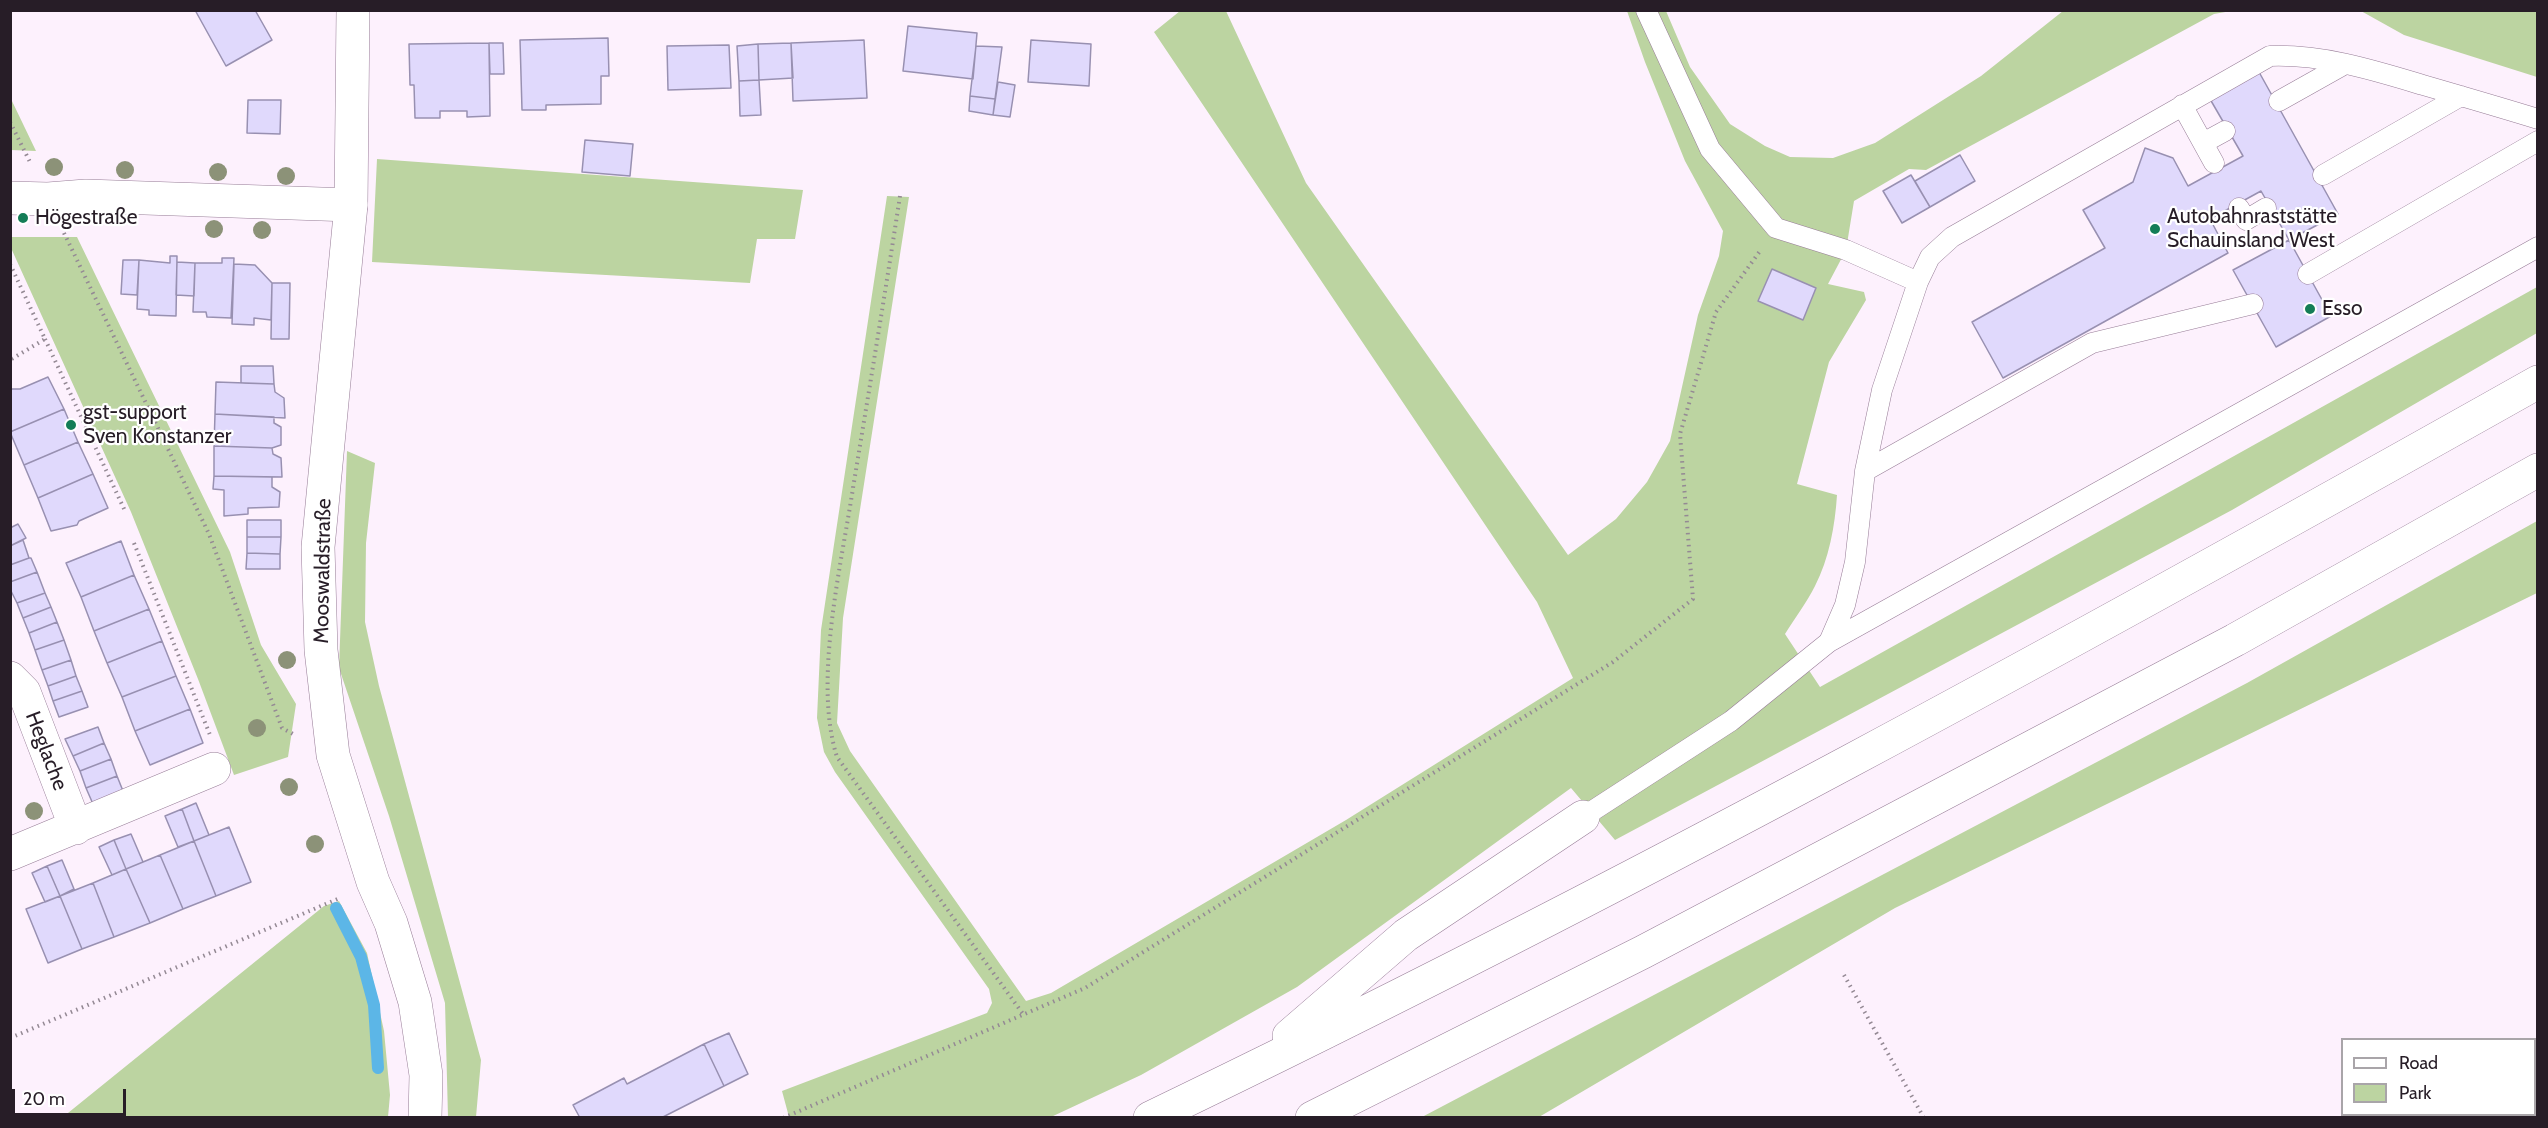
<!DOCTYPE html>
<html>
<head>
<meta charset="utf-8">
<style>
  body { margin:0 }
  #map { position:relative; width:2548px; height:1128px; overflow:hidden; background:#fdf1fd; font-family:Cabin,sans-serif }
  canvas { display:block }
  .frame { position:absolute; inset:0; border:12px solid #271d27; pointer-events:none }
  .legend { position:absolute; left:2341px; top:1038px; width:195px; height:78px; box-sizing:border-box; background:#fff; border:2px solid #a9a5a9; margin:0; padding:8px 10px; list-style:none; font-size:18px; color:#271d27 }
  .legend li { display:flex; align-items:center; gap:12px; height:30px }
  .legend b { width:30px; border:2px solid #a9a5a9 }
  .scale { position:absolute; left:12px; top:1089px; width:114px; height:27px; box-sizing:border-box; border:3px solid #271d27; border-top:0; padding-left:8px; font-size:18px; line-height:21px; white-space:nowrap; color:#271d27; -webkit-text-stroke:4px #fff; paint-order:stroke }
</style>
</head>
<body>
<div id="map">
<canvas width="2548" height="1128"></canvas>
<div class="frame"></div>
<ul class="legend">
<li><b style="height:8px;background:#fff"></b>Road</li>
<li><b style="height:16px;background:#bcd4a1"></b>Park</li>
</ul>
<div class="scale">20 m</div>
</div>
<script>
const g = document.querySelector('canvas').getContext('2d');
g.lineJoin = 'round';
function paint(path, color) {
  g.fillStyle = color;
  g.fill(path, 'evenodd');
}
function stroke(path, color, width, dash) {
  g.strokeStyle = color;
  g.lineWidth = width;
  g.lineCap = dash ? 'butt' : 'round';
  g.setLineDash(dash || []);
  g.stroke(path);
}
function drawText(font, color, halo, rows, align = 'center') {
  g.font = font + ' Cabin,sans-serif';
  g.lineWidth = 4.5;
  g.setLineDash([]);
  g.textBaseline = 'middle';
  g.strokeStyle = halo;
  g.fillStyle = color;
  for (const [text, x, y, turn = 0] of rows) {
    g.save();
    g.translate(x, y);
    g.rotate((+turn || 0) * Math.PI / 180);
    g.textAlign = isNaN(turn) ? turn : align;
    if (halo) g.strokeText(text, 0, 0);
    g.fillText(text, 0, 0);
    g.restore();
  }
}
paint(new Path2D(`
  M1180 11H1226L1306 183 1568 555 1616 519 1647 482 1670 441 1698 315 1719 256 1723 231 1685 161 1645 62 1627 11H1666L1690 67 1730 124 1765 146 1790 157 1833 158 1875 143 1981 76 2063 11H2231L2214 14 1926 170 1909 169 1854 201 1846 250 1828 284 1864 292 1866 300 1829 362 1797 484 1837 495C1835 526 1829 559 1815 586 1807 602 1795 618 1785 634L1820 687 2537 287V333L2232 510 1615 840 1571 788 1297 987 1141 1075 1051 1117H789L782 1091 987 1013 992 1003 989 989 835 772 824 752 817 718 821 630 887 196 909 197 843 618 837 723 850 751 1026 1001 1051 993 1346 820 1573 678 1537 602 1154 32Z
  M2361 11H2537V77L2404 35Z
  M10 99H11L36 151 11 150Z
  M377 159 803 190 795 239H757L750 283 372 262Z
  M10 237H77L230 552 261 645 296 704 288 757 234 775 198 679 131 512 11 248Z
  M347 451 375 463 366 543 365 622 379 686 481 1060 476 1117H448L445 1003 389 816 339 668Z
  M2537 521V593L1895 908 1539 1117H1422L2247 683Z
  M339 901 367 953 384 1031 390 1095 388 1117H63L324 906Z`), '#bcd4a1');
stroke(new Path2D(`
  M336 908 361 957 374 1005 378 1068`), '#5cb6e7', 12);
const building = new Path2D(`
  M195 10H255L272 40 226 66Z
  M908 26 977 33 973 79 903 71Z
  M608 38 609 76H601V104L546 105V110H522L520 40Z
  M864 40 867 98 793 101 791 43Z
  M1031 40 1091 44 1089 86 1028 82Z
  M489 43H503L504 74H490Z
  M489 43 490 116 467 117V111H440V118H415L414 85H410L409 44Z
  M791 43 793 78 759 80 758 44Z
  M758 44 759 80 739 81 737 46Z
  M729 45 731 88 668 90 667 46Z
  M976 46 1002 47 995 99 970 96Z
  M2259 72 2338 214 2289 240 2261 191 2210 219 2228 253 2003 378 1972 322 2105 248 2083 210 2133 182 2145 148 2173 158 2188 186 2243 156 2210 99Z
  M759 80 761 115 740 116 739 81Z
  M998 82 1015 85 1010 117 993 115Z
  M970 96 995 99 993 115 969 111Z
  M248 100H281L280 134 247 133Z
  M585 140 633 144 630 176 582 172Z
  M1960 155 1975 181 1930 207 1915 181Z
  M1911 175 1930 207 1902 223 1883 191Z
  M2289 240 2331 316 2276 347 2233 270Z
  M170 256H177L176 316 149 315V310L137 309 139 260 170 263Z
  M222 258H234L231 318 207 317 206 312H193L195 263H222Z
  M123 260H139L137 295 121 294Z
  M177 262 195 263 194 296 176 295Z
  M234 264 255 265 272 283 271 320 254 318V325L232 324Z
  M1772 269 1816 288 1803 320 1758 301Z
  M272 283H290L289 339H271Z
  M241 366H273L274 384 241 383Z
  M48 377 64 409 10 432V389H20Z
  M216 382 274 384 275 392 284 398 285 418 215 414Z
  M64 409 78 442 24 465 10 432Z
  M215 414 274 417V423L281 427V445L272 448 214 446Z
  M78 442 93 474 38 498 24 465Z
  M214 446 272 448 273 454 281 458 282 477 214 476Z
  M93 474 108 508 79 521 77 525 51 531 38 498Z
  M214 476 272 477V487L280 492 279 507 248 508V514L224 516V490L213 489Z
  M247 520H281V537H247Z
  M18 524 26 538 10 546V528Z
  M247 537H281L280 554 247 553Z
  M23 540 29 558 10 565V546Z
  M121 541 134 575 81 597 66 563Z
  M247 553 280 554V569H246Z
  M29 558H31L37 572 10 582V565Z
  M37 572 45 593 17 603 10 589V582Z
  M134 575 149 609 94 631 81 597Z
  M45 593 51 607 23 618 17 603Z
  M51 607 57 622 29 633 23 618Z
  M149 609 162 641 107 663 94 631Z
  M57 622 64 640 35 650 29 633Z
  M64 640 71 660 42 670 35 650Z
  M162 641 176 676 122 697 107 663Z
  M71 660 76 676 48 686 42 670Z
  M76 676 82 691 53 701 48 686Z
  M176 676 190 709 135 731 122 697Z
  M82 691 88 707 59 717 53 701Z
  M190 709 203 743 150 765 135 731Z
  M98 727 104 743 73 756 65 739Z
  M104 743 111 759 80 771 73 756Z
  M111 759 117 776 86 788 80 771Z
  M117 776 123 791 93 804 86 788Z
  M196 803 209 835 194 841 182 809Z
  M182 809 194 841 178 847 165 816Z
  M229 827 251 882 216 896 194 841Z
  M131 834 143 862 126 869 114 840Z
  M114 840 126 869 112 875 99 847Z
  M194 841 216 896 183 909 160 855Z
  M160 855 183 909 150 923 126 869Z
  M62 860 74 889 60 896 47 866Z
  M47 866 60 896 45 902 32 873Z
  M126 869 150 923 114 937 93 883Z
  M93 883 114 937 82 949 60 896Z
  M60 896 82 949 48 963 26 909Z
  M729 1033 748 1074 724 1086 704 1044Z
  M704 1044 724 1086 661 1118H580L573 1105 624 1078 627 1084Z`);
paint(building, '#e0d9fc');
stroke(building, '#9890b1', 1.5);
const lane = new Path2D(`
  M1646 10 1710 149 1776 228 1846 250 1918 282
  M2279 101 2345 64
  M2182 105 2214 163
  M2203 143 2225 131
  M2323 175 2461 96
  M2239 208 2246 220 2266 208
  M2308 274 2538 141
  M1865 471 2092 343 2253 304
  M1829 642 2538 247
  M1583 817 1731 721 1829 642 1845 605 1855 562 1865 471 1882 390 1918 282 1930 257 1952 237 2270 56C2322 54 2373 70 2423 85 2461 96 2499 107 2538 119`);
const street = new Path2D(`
  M10 198 48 199 86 196 351 205
  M10 678 24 692 76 828
  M10 854 214 769`);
const secondary = new Path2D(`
  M353 10 351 205 318 547 321 650 333 755 373 882 391 923 415 1002 426 1075 425 1118`);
const highway = new Path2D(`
  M1289 1036 1406 935 1583 817
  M1150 1118C1622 891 2081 639 2538 382
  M1312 1118 1643 952 2235 640 2538 470`);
stroke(lane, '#977d97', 21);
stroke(street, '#977d97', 34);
stroke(secondary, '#977d97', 34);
stroke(highway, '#977d97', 34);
stroke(new Path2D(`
  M10 122 31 164
  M900 196C885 294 869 391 853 488 841 567 813 682 837 757L1023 1014
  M64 233 209 534 282 728 295 735
  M10 264 45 339 10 360
  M45 339 125 511
  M134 543 210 735
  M1844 975 1924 1118
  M10 1038 340 898
  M783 1118 1085 988 1613 662 1693 599 1680 434 1716 312 1760 251`), '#948994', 4, [1.5, 4.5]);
stroke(lane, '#fff', 20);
stroke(street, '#fff', 33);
stroke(secondary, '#fff', 33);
stroke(highway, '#fff', 33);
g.fillStyle = '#8c9278';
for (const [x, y] of [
  [54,167],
  [125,170],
  [218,172],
  [286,176],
  [214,229],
  [262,230],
  [287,660],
  [257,728],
  [289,787],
  [34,811],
  [315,844]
]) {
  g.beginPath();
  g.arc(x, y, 9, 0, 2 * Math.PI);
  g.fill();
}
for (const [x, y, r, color] of [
  [23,218,6,"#147d57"],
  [2155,229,6,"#147d57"],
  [2310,309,6,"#147d57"],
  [71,425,6,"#147d57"]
]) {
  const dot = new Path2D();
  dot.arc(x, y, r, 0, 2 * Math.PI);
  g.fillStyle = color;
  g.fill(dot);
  stroke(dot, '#fff', 2);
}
drawText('21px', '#271d27', '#fff', [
  ["Autobahnraststätte",2167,217],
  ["Schauinsland West",2167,241],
  ["Högestraße",35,218],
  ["Esso",2322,309],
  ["gst-support",83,413],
  ["Sven Konstanzer",83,437]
], 'left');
drawText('21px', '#271d27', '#fff', [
  ["Mooswaldstraße",323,571,-89],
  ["Heglache",46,751,69]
]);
</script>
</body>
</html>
